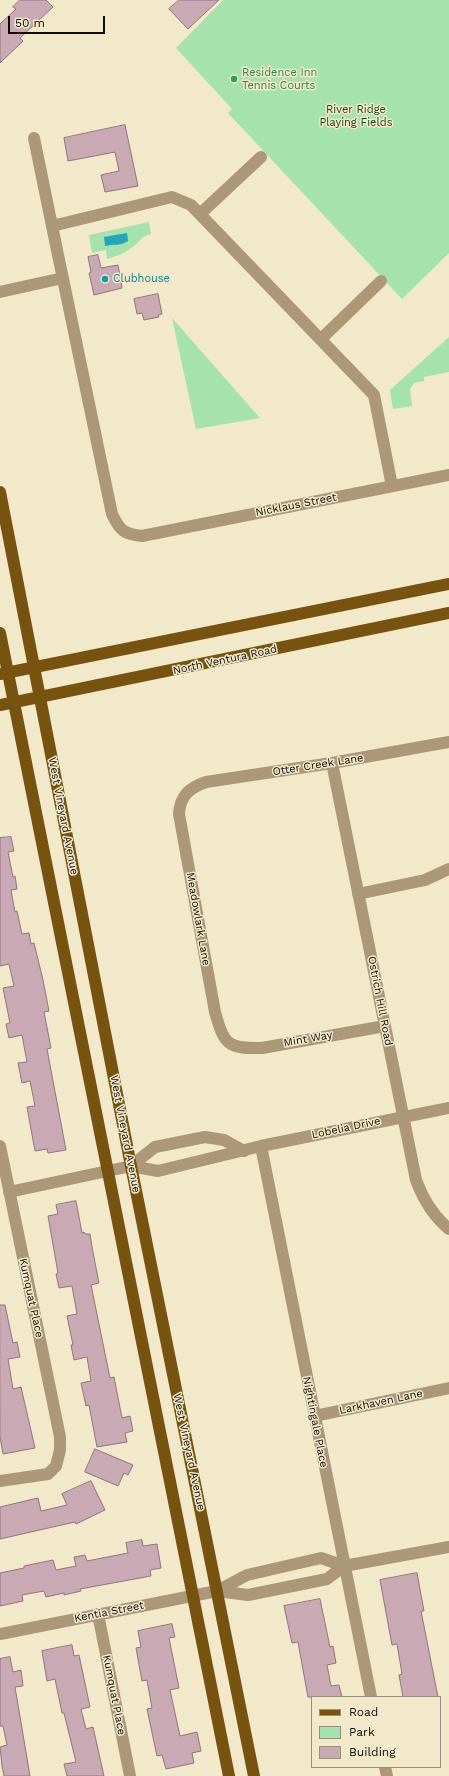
<!DOCTYPE html>
<html>
<head>
<meta charset="utf-8">
<style>
  body { margin:0 }
  #map { position:relative; width:449px; height:1776px; overflow:hidden; background:#f2e8ca; font-family:"Work Sans",sans-serif }
  canvas { display:block }
  .legend { position:absolute; left:311px; top:1696px; width:130px; height:72px; box-sizing:border-box; background:#f2e8ca; border:1px solid #97907a; margin:0; padding:5px 7px; list-style:none; font-size:12px; color:#0f0c03 }
  .legend li { display:flex; align-items:center; gap:8px; height:20px }
  .legend b { width:20px; border:1px solid #97907a }
  .scale { position:absolute; left:8px; top:16px; width:97px; height:18px; box-sizing:border-box; border:2px solid #0f0c03; border-top:0; padding-left:5px; font-size:12px; line-height:14px; white-space:nowrap; color:#0f0c03; -webkit-text-stroke:3px #f2e8ca; paint-order:stroke }
</style>
</head>
<body>
<div id="map">
<canvas width="449" height="1776"></canvas>
<ul class="legend">
<li><b style="height:5px;background:#785310"></b>Road</li>
<li><b style="height:11px;background:#a5e2ad"></b>Park</li>
<li><b style="height:11px;background:#c9a9b4"></b>Building</li>
</ul>
<div class="scale">50 m</div>
</div>
<script>
const g = document.querySelector('canvas').getContext('2d');
g.lineJoin = 'round';
function paint(path, color) {
  g.fillStyle = color;
  g.fill(path, 'evenodd');
}
function stroke(path, color, width, dash) {
  g.strokeStyle = color;
  g.lineWidth = width;
  g.lineCap = dash ? 'butt' : 'round';
  g.setLineDash(dash || []);
  g.stroke(path);
}
function drawText(font, color, halo, rows, align = 'center') {
  g.font = font + ' "Work Sans",sans-serif';
  g.lineWidth = 3;
  g.setLineDash([]);
  g.textBaseline = 'middle';
  g.strokeStyle = halo;
  g.fillStyle = color;
  for (const [text, x, y, turn = 0] of rows) {
    g.save();
    g.translate(x, y);
    g.rotate((+turn || 0) * Math.PI / 180);
    g.textAlign = isNaN(turn) ? turn : align;
    if (halo) g.strokeText(text, 0, 0);
    g.fillText(text, 0, 0);
    g.restore();
  }
}
paint(new Path2D(`
  M223 0H449V253L402 299 228 113 232 109 176 48Z
  M149 222 151 234C142 235 139 243 131 248 124 254 116 256 107 259L106 250 92 253 89 235Z
  M172 318 260 418 196 429Z
  M449 337V372L424 377V381L414 383 410 389 412 406 393 409 390 390Z`), '#a5e2ad');
paint(new Path2D(`
  M127 233 128 241C121 246 114 244 105 246L104 237Z`), '#24a5b9');
const building = new Path2D(`
  M20 0H46L53 7 20 38 23 41 0 63V24L16 9 13 7Z
  M179 0H219L188 29 169 9Z
  M125 125 138 186 105 192 101 175 119 171 115 152 68 161 64 138Z
  M98 255 101 268 118 265 122 288 94 295 89 273 91 272 88 257Z
  M158 294 162 314 158 315 159 317 144 320 142 313 137 314 134 299Z
  M11 837 14 851 8 852 13 877 15 876 17 889 11 890 15 912 17 911 22 934 29 933 31 944 34 943 43 980 49 1011 44 1012 51 1048 47 1049 66 1150 48 1153 47 1149 35 1151 27 1107 35 1106 30 1081 22 1083 18 1063 27 1062 22 1035 9 1038 6 1024 10 1023 3 988 14 986 9 964 0 966V838Z
  M76 1201 82 1233 84 1232 85 1234H90L92 1247 99 1283 91 1285 110 1378 114 1377 122 1418 130 1416 133 1431 125 1433 127 1442 97 1447 89 1405 86 1406 81 1383 91 1381 87 1357 74 1360 71 1345H73L67 1316 77 1314 72 1286 59 1288 56 1274 58 1273 48 1216 58 1214 56 1205Z
  M0 1305H5L13 1343 17 1342 20 1357 8 1359 13 1389 21 1387 35 1448 3 1454 0 1437Z
  M95 1449 133 1465 128 1475 124 1473 118 1486 85 1472Z
  M91 1481 105 1510 76 1524 75 1522 0 1539V1507L38 1498 41 1511 67 1505 62 1494Z
  M142 1540 143 1546 157 1544 161 1568 150 1570 151 1576 80 1589 81 1591 64 1595V1593L46 1597 44 1591 22 1595 23 1601 0 1606V1573L24 1568V1566L53 1560 56 1570 76 1566 74 1557 85 1555 87 1561 128 1553 126 1543Z
  M417 1573 424 1611H421L438 1697H403L399 1675 402 1674 397 1644 392 1645 380 1580Z
  M320 1599 330 1647 333 1646 336 1663 327 1665 331 1686 339 1685 342 1697H308L298 1642 292 1643 284 1606Z
  M172 1624 175 1637 169 1638 179 1688 170 1690 180 1736 197 1732 201 1751 192 1753 194 1763 166 1769 162 1755 157 1756 147 1709 152 1708 147 1680 142 1681 136 1648 141 1647 138 1631Z
  M72 1645 74 1656 79 1655 90 1707 81 1709 86 1729 93 1727 104 1776H67L64 1764 76 1762 64 1713H62L55 1679 47 1681 42 1651Z
  M10 1657 13 1672 21 1670 23 1686 15 1687 30 1776H4L2 1766 0 1747 7 1745 3 1726H0V1659Z`);
paint(building, '#c9a9b4');
stroke(building, '#91737e', 1);
stroke(new Path2D(`
  M34 138 52 226
  M200 214 261 157
  M0 292 63 278
  M321 339 381 281
  M392 486 374 395 191 205 172 197 52 226 112 514C120 531 124 534 142 536L449 475
  M332 763 416 1180C423 1199 433 1216 449 1229
  M358 894 425 880 449 869
  M385 1026 262 1048C227 1049 224 1044 215 1012L179 814C180 796 189 788 206 782L332 763 449 742
  M0 1146 51 1393 60 1437V1450L56 1466 48 1474 0 1481
  M261 1146 371 1697
  M131 1166 155 1147 205 1137 224 1140 244 1151
  M9 1192 131 1166 158 1171 261 1146 449 1108
  M314 1416 449 1388
  M217 1591 248 1595 327 1579 344 1566 449 1547
  M98 1614 130 1776
  M0 1634 217 1591 247 1575 321 1558 344 1566
  M385 1767 387 1776`), '#ac9779', 12);
stroke(new Path2D(`
  M0 492 131 1166 254 1776
  M0 633 229 1776
  M0 674 449 584
  M0 705 449 613`), '#785310', 12);
for (const [x, y, r, color] of [
  [234,79,4,"#2e9e5b"],
  [105,279,4,"#0f9aa8"]
]) {
  const dot = new Path2D();
  dot.arc(x, y, r, 0, 2 * Math.PI);
  g.fillStyle = color;
  g.fill(dot);
  stroke(dot, '#f2e8ca', 1.5);
}
drawText('11px', '#27864d', '#f2e8ca', [
  ["Residence Inn",242,73],
  ["Tennis Courts",242,86]
], 'left');
drawText('11px', '#144620', '#f2e8ca', [
  ["River Ridge",356,110],
  ["Playing Fields",356,123]
]);
drawText('11px', '#0d838f', '#f2e8ca', [
  ["Clubhouse",113,279]
], 'left');
drawText('11px', '#0f0c03', '#f2e8ca', [
  ["Nicklaus Street",296,505,-11],
  ["North Ventura Road",225,660,-12],
  ["Otter Creek Lane",318,765,-9],
  ["West Vineyard Avenue",63,816,79],
  ["Meadowlark Lane",198,919,80],
  ["Ostrich Hill Road",380,1001,79],
  ["Mint Way",308,1039,-10],
  ["Lobelia Drive",346,1128,-12],
  ["West Vineyard Avenue",125,1134,79],
  ["Kumquat Place",31,1298,78],
  ["Larkhaven Lane",381,1402,-12],
  ["Nightingale Place",315,1422,79],
  ["West Vineyard Avenue",189,1452,78],
  ["Kentia Street",109,1612,-11],
  ["Kumquat Place",114,1695,79]
]);
</script>
</body>
</html>
